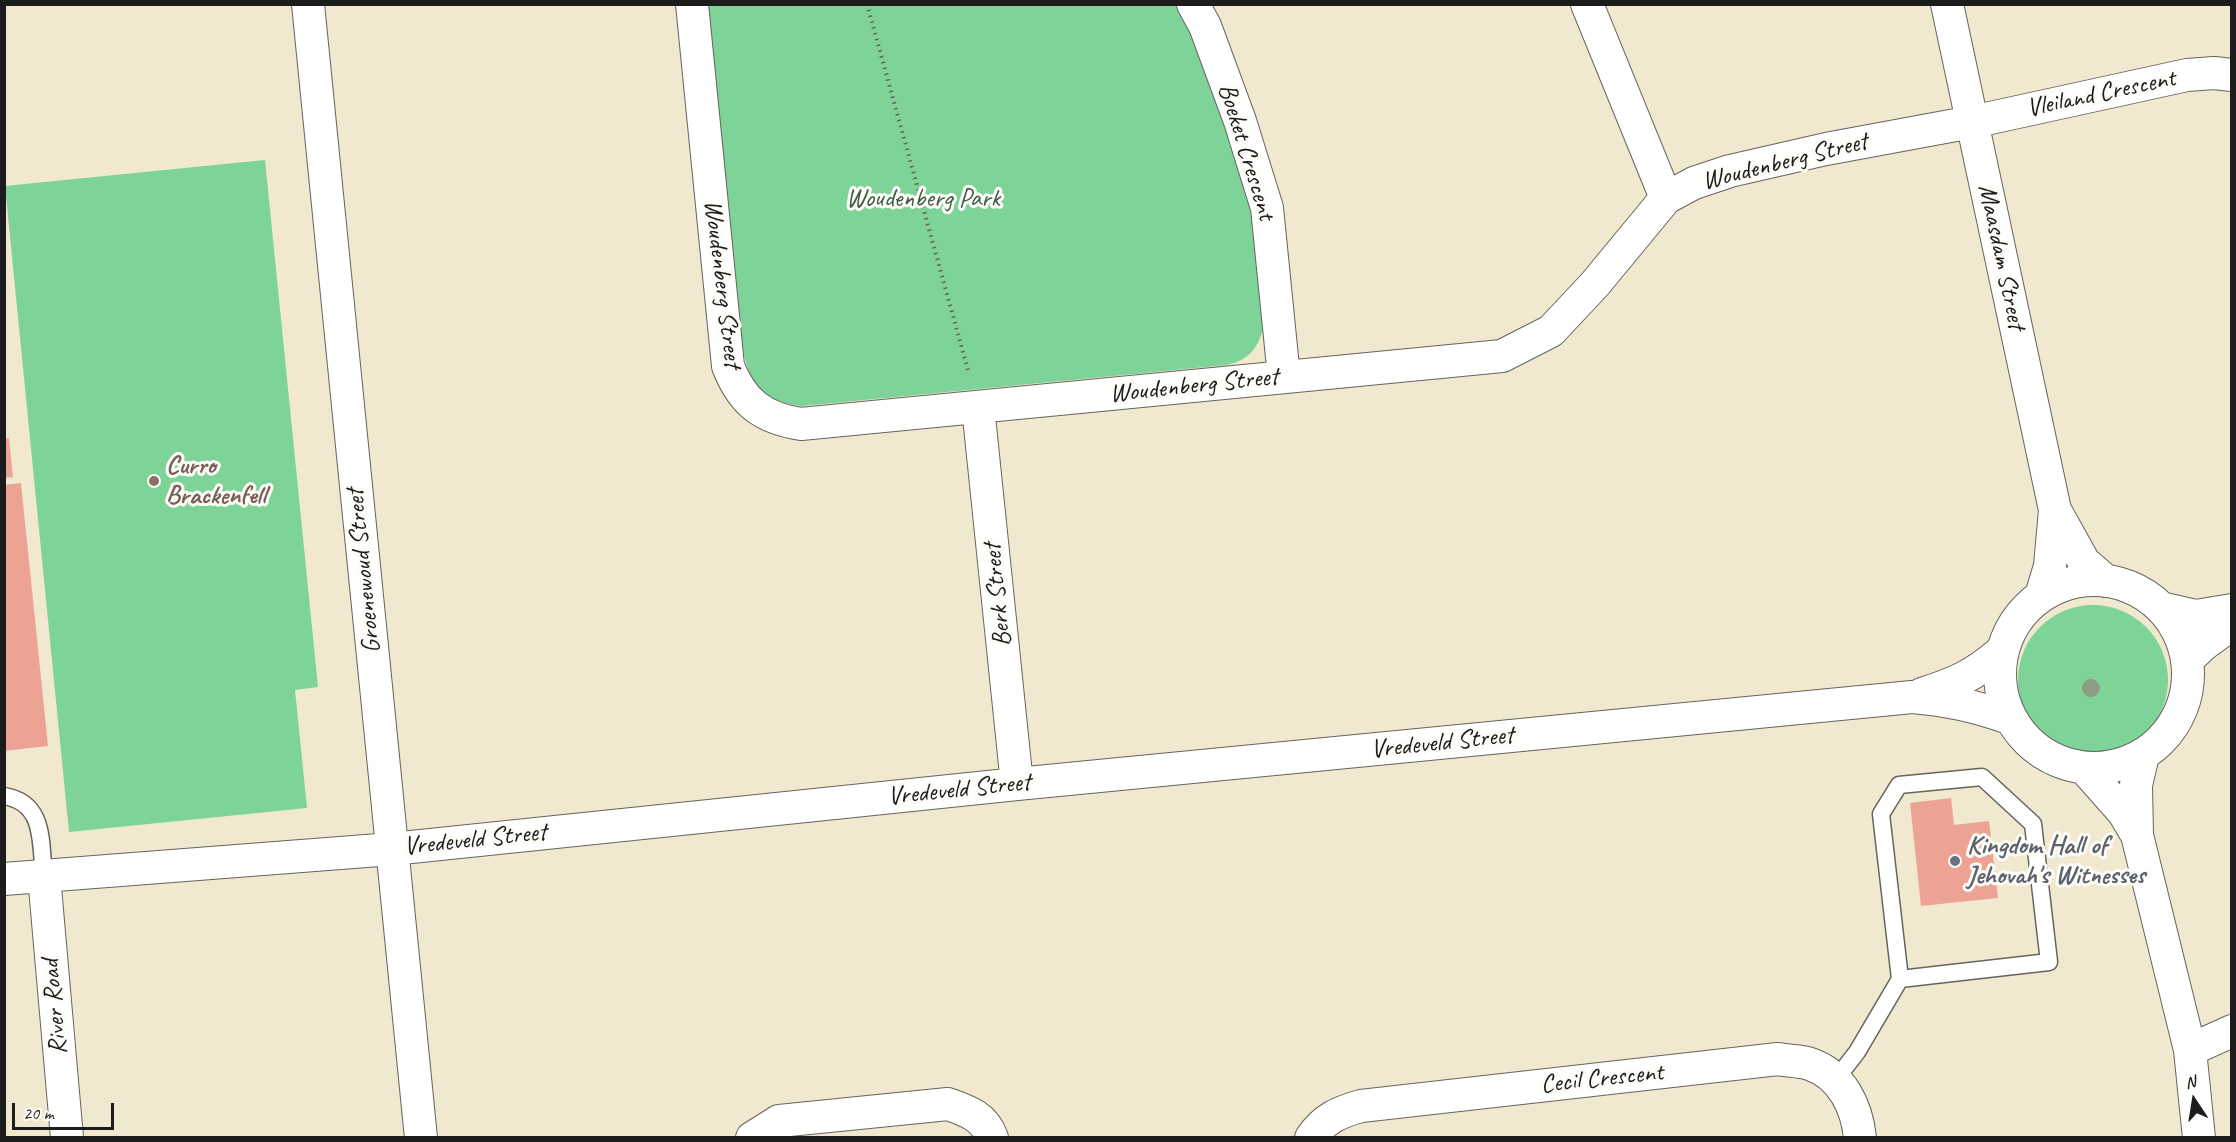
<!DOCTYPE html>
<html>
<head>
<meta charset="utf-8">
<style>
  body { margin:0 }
  #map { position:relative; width:2236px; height:1142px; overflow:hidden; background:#f0e9d0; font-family:Caveat,sans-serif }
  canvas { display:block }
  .frame { position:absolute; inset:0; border:6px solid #1c1c1c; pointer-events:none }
  .north { position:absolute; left:2164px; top:1070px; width:60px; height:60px; -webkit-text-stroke:4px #fdfcf7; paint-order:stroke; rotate:348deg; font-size:16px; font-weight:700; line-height:24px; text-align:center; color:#1c1c1c }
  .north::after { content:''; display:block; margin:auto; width:21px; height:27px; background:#1c1c1c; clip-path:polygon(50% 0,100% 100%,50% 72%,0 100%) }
  .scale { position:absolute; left:12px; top:1103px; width:102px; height:27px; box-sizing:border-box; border:3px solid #1c1c1c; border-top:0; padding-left:8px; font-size:18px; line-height:21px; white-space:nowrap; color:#1c1c1c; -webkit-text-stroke:4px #fdfcf7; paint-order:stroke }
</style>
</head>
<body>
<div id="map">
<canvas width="2236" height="1142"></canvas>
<div class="frame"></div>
<div class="north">N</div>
<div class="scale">20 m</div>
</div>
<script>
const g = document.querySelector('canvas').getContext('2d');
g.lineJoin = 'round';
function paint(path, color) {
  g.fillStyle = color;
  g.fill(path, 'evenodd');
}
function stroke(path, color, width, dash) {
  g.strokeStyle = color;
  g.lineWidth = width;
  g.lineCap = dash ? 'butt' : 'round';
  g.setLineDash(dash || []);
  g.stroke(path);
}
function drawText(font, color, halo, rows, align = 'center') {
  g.font = font + ' Caveat,sans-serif';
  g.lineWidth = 6;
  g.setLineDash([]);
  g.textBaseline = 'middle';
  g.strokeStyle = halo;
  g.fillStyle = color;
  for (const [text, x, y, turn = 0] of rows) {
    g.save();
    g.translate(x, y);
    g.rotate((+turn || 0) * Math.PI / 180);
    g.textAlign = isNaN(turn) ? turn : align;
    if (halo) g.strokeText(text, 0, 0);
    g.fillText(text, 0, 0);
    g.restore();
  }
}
paint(new Path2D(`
  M708 5H1177L1186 21 1247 184 1251 203 1263 329C1257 350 1248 360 1227 365L802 406C762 401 748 383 742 344Z
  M265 160 318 687 295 690 307 808 69 832 5 186Z
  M2018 680a75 75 0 1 1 150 0a75 75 0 1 1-150 0Z`), '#7dd398');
paint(new Path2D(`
  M9 438 13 477 4 478V439Z
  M21 483 48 746 4 751V485Z
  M1951 798 1954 825 1989 821 1998 898 1921 906 1910 803Z`), '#eca394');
const lane = new Path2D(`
  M4 796C46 803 40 843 44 876
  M1836 1079 1857 1052 1900 979 1881 814 1899 785 1982 777 2033 824 2049 962 1900 979`);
const street = new Path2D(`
  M308 4 421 1138
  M692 4 728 366C742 402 762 418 801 424L1502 356 1551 331 1595 284 1666 198 1694 183 1730 171 1826 149 1972 122 2187 75 2214 73 2232 75
  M1193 4 1205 26 1240 121 1267 208 1284 377
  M1587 4 1666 198
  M1947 4 2055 510 2084 562 2106 581
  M978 407 1017 784
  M2000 674a94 94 0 1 1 188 0a94 94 0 1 1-188 0Z
  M2041 596 2050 566 2055 510
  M2161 608 2196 616 2232 610
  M2187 660 2203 645 2232 624
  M1922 694C1956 683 1973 676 2001 652
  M2143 755 2136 785 2137 835 2190 1050 2199 1138
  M2085 769 2124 813 2137 835
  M44 876 67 1138
  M4 879 392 849 1017 784 1912 697C1948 700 1975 706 2009 718
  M2190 1050 2232 1031
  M752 1138 779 1121 948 1104C968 1111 985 1117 992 1138
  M1311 1138C1324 1118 1340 1112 1361 1106L1778 1059C1788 1061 1801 1061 1810 1064 1842 1075 1857 1107 1860 1138`);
stroke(lane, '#66645b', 19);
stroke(street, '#66645b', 34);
stroke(new Path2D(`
  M867 4 969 374`), '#66645b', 4, [1.5, 4.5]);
stroke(lane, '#fff', 16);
stroke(street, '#fff', 32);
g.fillStyle = '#8e9b85';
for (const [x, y] of [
  [2091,688]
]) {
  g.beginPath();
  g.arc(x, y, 9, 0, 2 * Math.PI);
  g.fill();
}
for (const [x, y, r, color] of [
  [154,481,6,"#8d6e63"],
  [1955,861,6,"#6b7280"]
]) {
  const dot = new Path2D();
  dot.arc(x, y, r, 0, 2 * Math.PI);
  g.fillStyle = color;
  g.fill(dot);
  stroke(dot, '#fdfcf7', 2);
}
drawText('26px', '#1c1c1c', '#fdfcf7', [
  ["Vleiland Crescent",2101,94,-12],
  ["Boeket Crescent",1246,152,73],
  ["Woudenberg Street",1785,162,-14],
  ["Maasdam Street",2001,257,78],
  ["Woudenberg Street",722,284,83],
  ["Woudenberg Street",1194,386,-6],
  ["Groenewoud Street",364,571,-96],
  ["Berk Street",998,595,-96],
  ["Vredeveld Street",1442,743,-6],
  ["Vredeveld Street",959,790,-6],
  ["Vredeveld Street",475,840,-6],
  ["River Road",55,1007,-95],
  ["Cecil Crescent",1602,1079,-6]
]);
drawText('26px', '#3e5c47', '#fdfcf7', [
  ["Woudenberg Park",923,199]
]);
drawText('bold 26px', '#785e54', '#fdfcf7', [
  ["Curro",166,466],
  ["Brackenfell",166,496]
], 'left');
drawText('bold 26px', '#5b616d', '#fdfcf7', [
  ["Kingdom Hall of",1967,846],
  ["Jehovah's Witnesses",1967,876]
], 'left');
</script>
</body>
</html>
